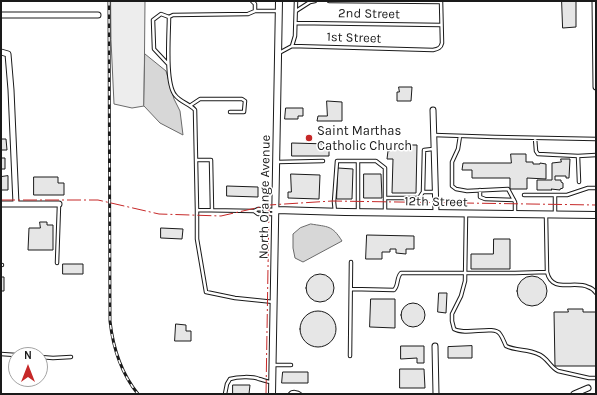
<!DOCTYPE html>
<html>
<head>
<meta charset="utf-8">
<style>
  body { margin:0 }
  #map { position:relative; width:597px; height:395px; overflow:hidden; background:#fff; font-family:Karla,sans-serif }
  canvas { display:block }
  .frame { position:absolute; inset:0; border:2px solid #1a1a1a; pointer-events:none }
  .north { position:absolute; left:8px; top:347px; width:40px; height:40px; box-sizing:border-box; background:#fff; border:1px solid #a3a3a3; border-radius:50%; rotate:0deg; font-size:11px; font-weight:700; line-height:16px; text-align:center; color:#1a1a1a }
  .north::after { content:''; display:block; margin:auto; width:14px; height:18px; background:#c62828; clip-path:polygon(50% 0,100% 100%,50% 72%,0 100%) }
</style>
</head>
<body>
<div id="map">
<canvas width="597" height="395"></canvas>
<div class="frame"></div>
<div class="north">N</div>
</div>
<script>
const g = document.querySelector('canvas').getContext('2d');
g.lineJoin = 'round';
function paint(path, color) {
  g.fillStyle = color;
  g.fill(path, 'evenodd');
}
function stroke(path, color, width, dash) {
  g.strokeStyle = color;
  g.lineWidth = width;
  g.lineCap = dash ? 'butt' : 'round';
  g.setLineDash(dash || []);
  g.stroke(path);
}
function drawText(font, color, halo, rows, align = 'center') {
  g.font = font + ' Karla,sans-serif';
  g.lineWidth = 3;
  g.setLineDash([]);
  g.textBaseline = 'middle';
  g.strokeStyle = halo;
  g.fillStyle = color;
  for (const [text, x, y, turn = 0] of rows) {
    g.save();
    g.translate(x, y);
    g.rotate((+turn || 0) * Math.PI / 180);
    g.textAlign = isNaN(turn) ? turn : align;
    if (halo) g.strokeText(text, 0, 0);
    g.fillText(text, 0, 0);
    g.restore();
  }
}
const built = new Path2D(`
  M111 1H145L144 106 132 108 114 104 111 40Z`);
paint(built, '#ededed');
stroke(built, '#6a6a6a', 1);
const water = new Path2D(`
  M145 54 166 71 174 99 180 111 183 135 160 123 144 106Z
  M311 224C328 227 332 225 342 241L303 262 295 258 293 248V234L300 228Z`);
paint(water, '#d7d7d7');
stroke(water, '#6a6a6a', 1);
const building = new Path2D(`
  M562 1H576V27L563 28Z
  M399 87H412L411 101H397V92H399Z
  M327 101 342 102V121H317L318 116H327Z
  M286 108H303V116H298V119H285Z
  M1 139H6L7 150H1Z
  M292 143 329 144V156H292Z
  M393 145H417L416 193H392L393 159H387L388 151H390V147H393Z
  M511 154H526V162H533V164H540V163L546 164V179L527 178V189H510V178H472V170H462L463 163H511Z
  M1 158H5V169H1Z
  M561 159H570L569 178H566V176H555V180H561V182L563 183V188L560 189V190L551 189 552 190H537V180H552V163L561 162Z
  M338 168 353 169 352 199H337Z
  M291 174 320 175 319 199 288 198V192H291Z
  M364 174H381L382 198H364Z
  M8 176V190H1V177Z
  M34 177H58V183H64V195H34Z
  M227 186 258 187V197L227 196Z
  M40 222H47V225H53V250H28L29 228H40Z
  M161 228 183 229 182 239 161 238Z
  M367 235 414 236V249H406V254L396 253V249H390V252H382V259H366Z
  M494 239H510V269H471V254H493Z
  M63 264H83V274H63Z
  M306 288a14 14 0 1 1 28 0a14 14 0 1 1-28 0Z
  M517 291a15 15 0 1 1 30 0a15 15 0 1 1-30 0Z
  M1 277H4V291H1Z
  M439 293H447L446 313 438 312Z
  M371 299H395V328L370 327Z
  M401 315a12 12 0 1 1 24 0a12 12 0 1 1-24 0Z
  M568 309H583V312H596V366H555L554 312H568Z
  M300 329a18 18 0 1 1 36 0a18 18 0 1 1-36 0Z
  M176 324 186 325V331H191V341H175Z
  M401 346H424V363H417V358L401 359Z
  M472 346V358H448V347Z
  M400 369H424L425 388H400Z
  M283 372H308V383H282Z
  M233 385H250L249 394H233Z`);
paint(building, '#e6e6e6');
stroke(building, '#1a1a1a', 1);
const service = new Path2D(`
  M252 1 255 4V11
  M329 1 441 2
  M296 11 310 2 315 1
  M169 17 173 15 248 14 255 11H279
  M296 23 441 25
  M292 46 295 36 296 1
  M279 53 292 46 433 50C438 49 441 48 442 43L441 1
  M168 64 154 49 153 20 161 14 169 17C169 34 165 83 175 95 180 102 190 104 195 110L197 210 254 211
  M191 105 200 99H242L245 101 244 112H230
  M434 135 495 137 596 139
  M460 136 458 149 452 162V186L456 189 467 191 508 189 515 202V214
  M535 138 536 151 538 154 578 156
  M196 160H211L212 210
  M278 162 323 161
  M579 182 578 156 596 155
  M480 190V197L485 199 514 200
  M423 192H435
  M524 195H567L588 188H596
  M385 198H419L423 192 424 150 433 149
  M197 210V239L206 292 235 298 274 302
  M335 212 334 202 337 161H376L385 168V212
  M358 212V161
  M555 213V196
  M274 214H258L254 211 258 209 274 210
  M466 214 465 281 461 296 452 314V321L454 329C466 336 494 325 500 334 503 338 504 342 506 346 516 351 528 349 538 354 547 357 550 367 558 371L589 378H596
  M546 215 547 272C552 294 574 280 588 287 592 288 594 290 596 293
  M57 263 59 205
  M1 265H2
  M351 289 394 290C399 285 396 278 401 273H515L547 272
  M1 354 16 355
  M350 356 351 262
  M40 357 53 358 71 357
  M273 365H291
  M225 394 227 384 230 379C237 377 252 376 259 379 264 380 266 382 272 382
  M290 394C292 391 298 392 300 394`);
const minor = new Path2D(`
  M595 1 596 87
  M1 15H98
  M1 52 8 54 11 90 16 204
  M433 110 436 213
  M1 204H59
  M435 346 436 394
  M574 394 588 388`);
const tertiary = new Path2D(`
  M276 210 345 212 596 215
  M272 394 279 1`);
stroke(service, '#1a1a1a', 4.5);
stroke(minor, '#1a1a1a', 7);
stroke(tertiary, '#1a1a1a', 8);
stroke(service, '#fff', 2.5);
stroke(minor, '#fff', 5);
stroke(tertiary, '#fff', 6);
const rail = new Path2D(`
  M109 1 110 321C113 348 121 373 138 394`);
stroke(rail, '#1a1a1a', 3);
stroke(rail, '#fff', 1.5, [4.5]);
stroke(new Path2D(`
  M1 200H98L159 214 221 216 269 205 332 201 596 205
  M266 394 269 205`), '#c62828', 1, [14, 3, 2, 3]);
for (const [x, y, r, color] of [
  [309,138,4,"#c62828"]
]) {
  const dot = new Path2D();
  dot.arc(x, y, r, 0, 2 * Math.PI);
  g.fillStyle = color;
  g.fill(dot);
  stroke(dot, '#fff', 1.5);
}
drawText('13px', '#1a1a1a', '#fff', [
  ["2nd Street",369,14,1],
  ["1st Street",354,38,2],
  ["North Orange Avenue",265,197,-89],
  ["12th Street",436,202,1]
]);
drawText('13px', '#1a1a1a', '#fff', [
  ["Saint Marthas",317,131],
  ["Catholic Church",317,146]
], 'left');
</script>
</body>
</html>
